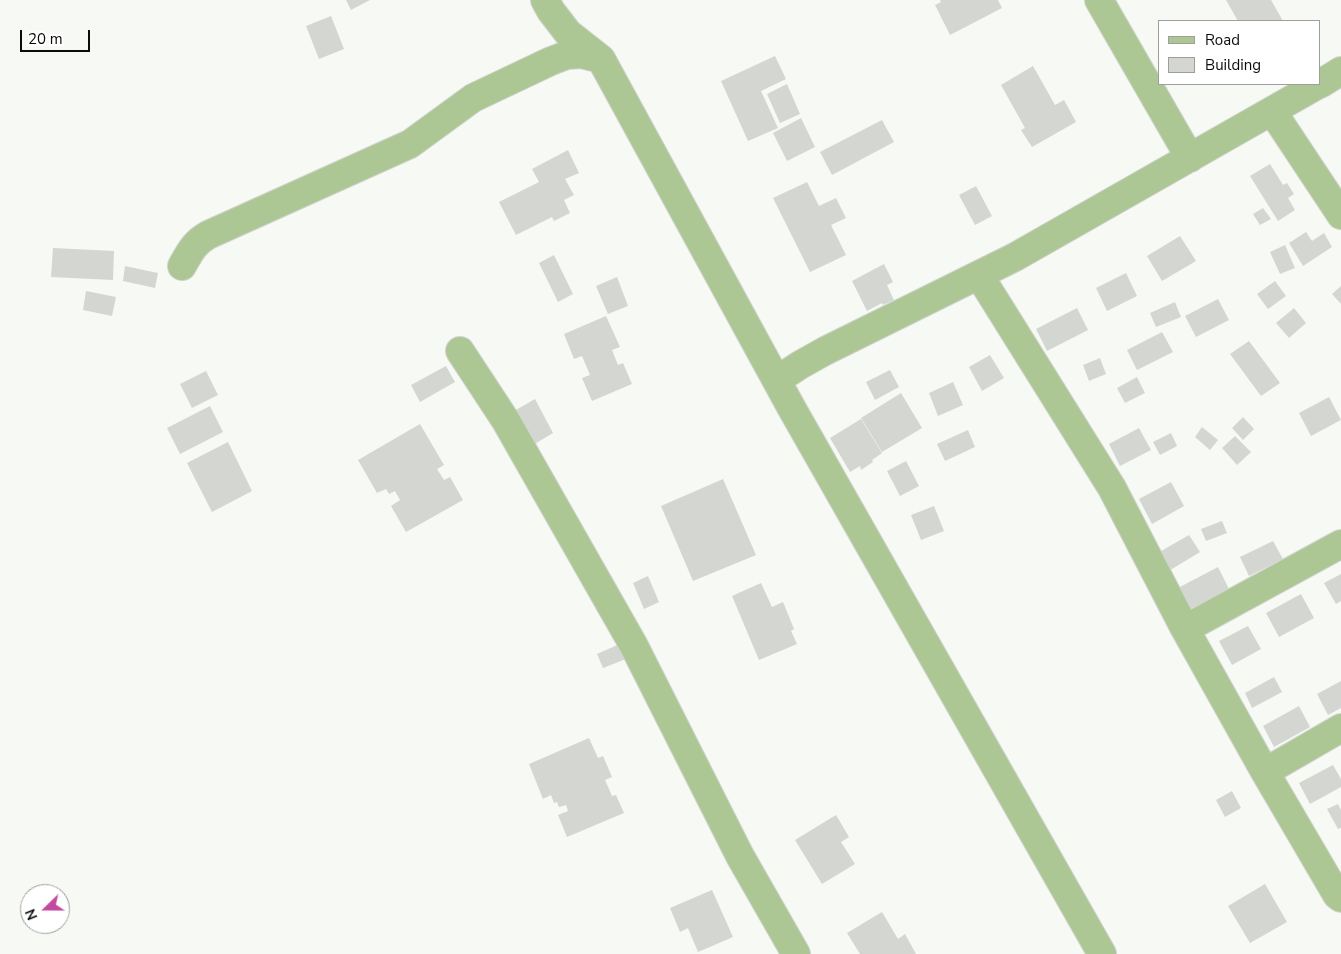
<!DOCTYPE html>
<html>
<head>
<meta charset="utf-8">
<style>
  body { margin:0 }
  #map { position:relative; width:1341px; height:954px; overflow:hidden; background:#f6f9f4; font-family:"Nunito Sans",sans-serif }
  canvas { display:block }
  .legend { position:absolute; left:1158px; top:20px; width:162px; height:65px; box-sizing:border-box; background:#fff; border:1px solid #9d9e9d; margin:0; padding:6px 9px; list-style:none; font-size:15px; color:#0b0c0a }
  .legend li { display:flex; align-items:center; gap:10px; height:25px }
  .legend b { width:25px; border:1px solid #9d9e9d }
  .north { position:absolute; left:20px; top:884px; width:50px; height:50px; box-sizing:border-box; background:#fff; border:1px solid #9d9e9d; border-radius:50%; rotate:248deg; font-size:14px; font-weight:700; line-height:20px; text-align:center; color:#0b0c0a }
  .north::after { content:''; display:block; margin:auto; width:18px; height:22px; background:#c24ba0; clip-path:polygon(50% 0,100% 100%,50% 72%,0 100%) }
  .scale { position:absolute; left:20px; top:30px; width:70px; height:22px; box-sizing:border-box; border:2px solid #0b0c0a; border-top:0; padding-left:6px; font-size:15px; line-height:18px; white-space:nowrap; color:#0b0c0a; -webkit-text-stroke:4px #fff; paint-order:stroke }
</style>
</head>
<body>
<div id="map">
<canvas width="1341" height="954"></canvas>
<ul class="legend">
<li><b style="height:6px;background:#acc793"></b>Road</li>
<li><b style="height:14px;background:#d4d6d1"></b>Building</li>
</ul>
<div class="north">N</div>
<div class="scale">20 m</div>
</div>
<script>
const g = document.querySelector('canvas').getContext('2d');
g.lineJoin = 'round';
function paint(path, color) {
  g.fillStyle = color;
  g.fill(path, 'evenodd');
}
function stroke(path, color, width, dash) {
  g.strokeStyle = color;
  g.lineWidth = width;
  g.lineCap = dash ? 'butt' : 'round';
  g.setLineDash(dash || []);
  g.stroke(path);
}
paint(new Path2D(`
  M346 0H370L351 10Z
  M940 0H998L1002 8 950 35 935 5 941 2Z
  M1226 0H1271L1283 21H1238Z
  M331 16 344 49 319 59 306 26Z
  M775 56 786 79 761 91 778 128 748 141 721 81Z
  M1033 66 1055 105 1064 100 1076 122 1032 147 1021 130 1025 128 1001 85Z
  M787 84 800 114 780 123 767 94Z
  M801 118 815 147 787 161 773 133Z
  M882 120 894 142 832 175 820 152Z
  M568 150 579 173 565 179 574 195 564 200 570 213 554 221 552 217 516 235 499 202 539 182 532 169Z
  M1270 164 1283 185 1287 183 1294 194 1288 198 1295 210 1278 221 1250 176Z
  M807 182 819 206 836 198 846 218 831 225 846 255 810 272 773 198Z
  M976 186 992 216 975 225 959 195Z
  M1263 208 1271 219 1260 225 1253 214Z
  M1306 232 1312 241 1324 233 1332 247 1303 266 1289 243Z
  M1180 236 1196 261 1162 281 1147 256Z
  M1285 245 1295 268 1280 274 1270 252Z
  M53 248 114 251 113 280 51 277Z
  M554 255 573 294 558 302 539 263Z
  M884 264 893 282 887 285 894 300 883 305 882 303 867 311 852 281Z
  M125 266 158 273 155 288 123 281Z
  M1126 273 1137 296 1107 311 1096 288Z
  M617 277 628 306 608 314 596 286Z
  M1275 281 1286 296 1268 309 1257 294Z
  M1341 286V304L1332 294Z
  M86 291 116 297 112 316 83 310Z
  M1218 299 1229 320 1196 337 1185 316Z
  M1175 302 1181 317 1156 327 1150 313Z
  M1077 308 1088 330 1047 351 1036 329Z
  M1294 308 1306 323 1289 338 1276 323Z
  M606 316 620 347 612 350 618 365 623 363 632 384 592 401 582 378 590 375 582 356 574 359 564 334Z
  M1162 332 1173 352 1137 370 1127 350Z
  M1249 341 1280 383 1261 396 1230 354Z
  M990 355 1004 378 982 391 969 367Z
  M1100 358 1106 374 1089 381 1083 365Z
  M446 366 455 382 420 402 411 385Z
  M890 370 899 387 875 400 866 382Z
  M206 371 218 395 192 408 180 384Z
  M1137 377 1145 393 1125 403 1117 388Z
  M953 382 963 405 938 416 929 393Z
  M901 393 922 428 882 452 861 418Z
  M1329 397 1341 420 1311 436 1299 413Z
  M535 399 553 433 533 445 514 411Z
  M210 406 223 432 180 454 167 428Z
  M1243 417 1254 429 1243 440 1232 428Z
  M861 419 882 453 872 460 873 462 861 470 860 466 850 472 830 438Z
  M420 424 444 465 437 469 444 480 450 477 463 500 406 532 391 506 400 500 395 491 389 494 386 489 377 493 358 460Z
  M1202 427 1218 440 1210 450 1195 437Z
  M1139 428 1151 450 1120 466 1109 444Z
  M968 430 975 447 945 461 937 444Z
  M1171 433 1177 446 1160 455 1153 442Z
  M1235 436 1251 452 1237 465 1222 448Z
  M228 442 252 491 212 512 187 463Z
  M906 461 919 486 900 496 887 471Z
  M723 479 756 555 693 581 661 506Z
  M1171 482 1184 506 1152 524 1139 499Z
  M934 506 944 531 921 540 911 515Z
  M1222 521 1227 533 1206 541 1201 529Z
  M1189 535 1200 552 1167 572 1156 554Z
  M1273 541 1283 559 1249 576 1240 557Z
  M1218 567 1229 589 1188 610 1176 589Z
  M1341 574V601L1336 604 1324 583Z
  M648 576 659 602 644 609 633 583Z
  M761 583 772 607 783 602 794 629 791 631 797 644 759 660 732 596Z
  M1301 594 1314 618 1279 637 1266 613Z
  M1248 626 1261 649 1232 665 1219 641Z
  M624 642 631 657 603 668 597 654Z
  M1274 677 1282 692 1252 708 1245 693Z
  M1341 681V708L1328 715 1317 694Z
  M1299 706 1310 727 1274 747 1263 726Z
  M589 738 598 758 603 756 612 777 605 780 612 796 616 795 624 813 567 837 558 815 568 811 566 805 559 807 557 802 554 803 551 795 543 799 529 764Z
  M1333 765 1341 779V787L1310 804 1299 783Z
  M1232 791 1241 808 1225 817 1216 800Z
  M1338 804 1341 810V828L1338 829 1327 809Z
  M836 815 849 837 841 842 855 864 822 884 795 840Z
  M1265 884 1287 922 1250 943 1228 906Z
  M712 890 733 937 698 952 688 928 680 932 670 908Z
  M882 912 898 939 905 934 916 954H860L847 933Z`), '#d4d6d1');
const street = new Path2D(`
  M545 0 551 11 568 33 601 59 791 407 1102 954
  M1099 0 1190 158
  M1320 84 1341 71
  M1272 111 1341 215
  M182 266C190 252 194 243 208 235L410 144 473 98 551 61 567 55 581 54 601 59
  M979 275 1112 488 1185 629 1265 772 1337 895 1341 898
  M460 351 506 421 634 646 740 856 796 954
  M777 380 800 365 825 351 1015 257 1319 84
  M1185 629 1341 544
  M1265 772 1341 728`);
stroke(street, '#d0d3cf', 30);
stroke(street, '#acc793', 28);
</script>
</body>
</html>
